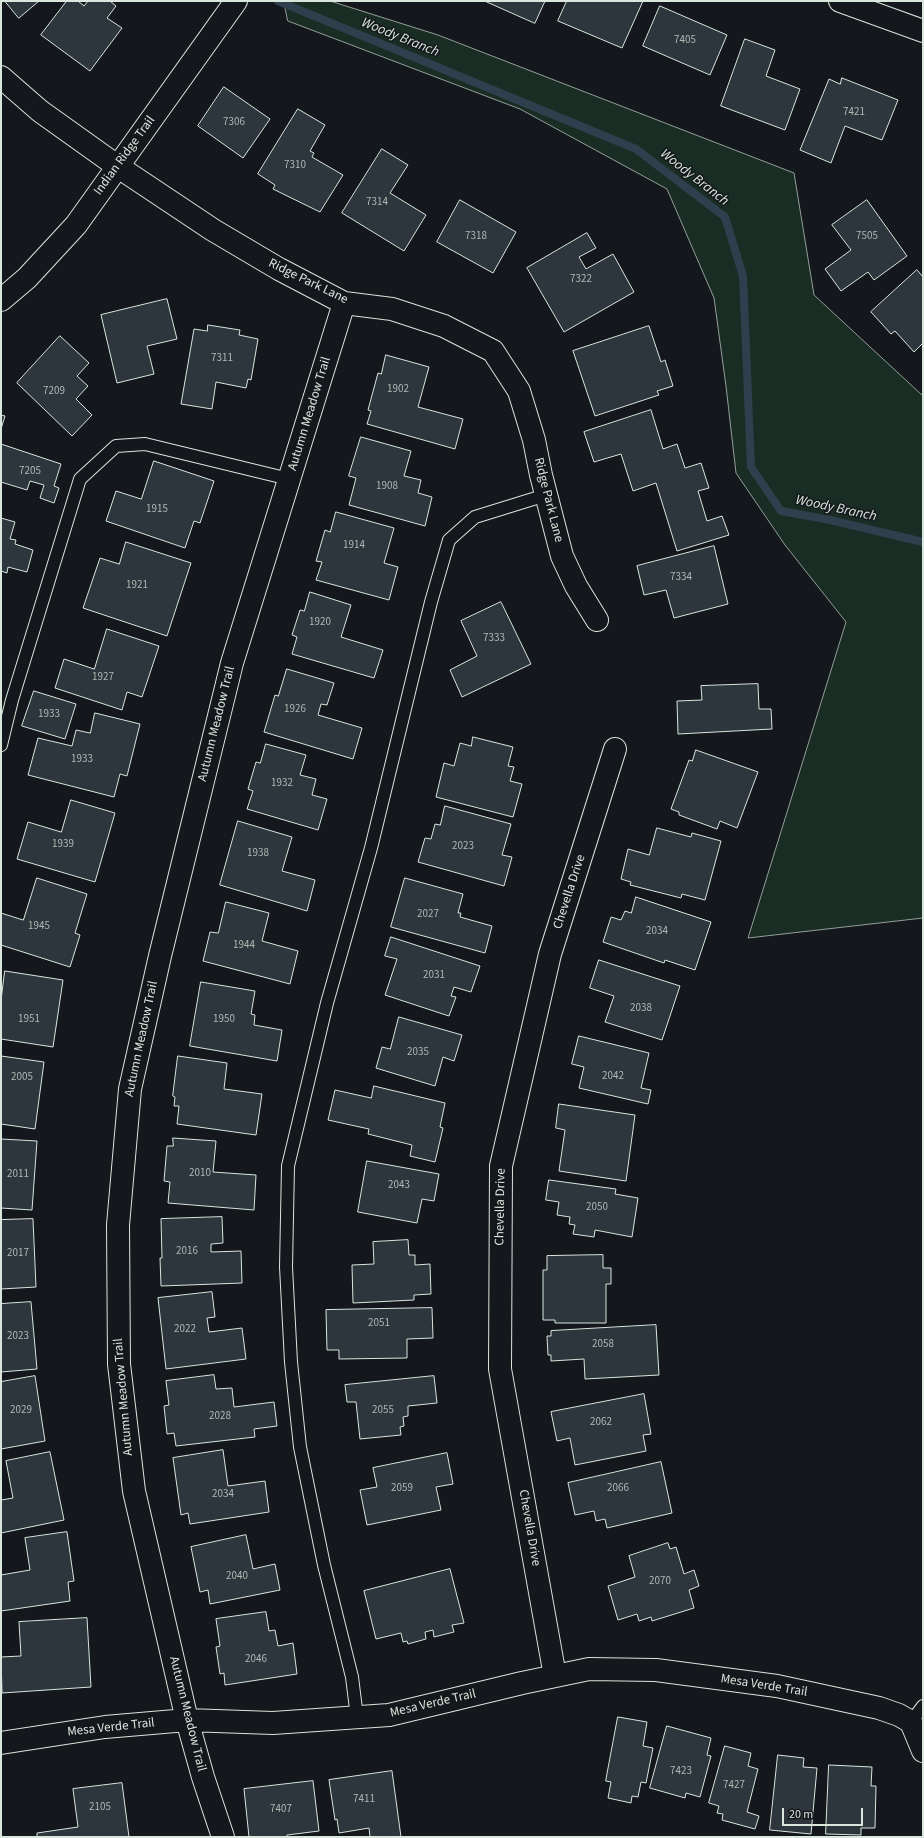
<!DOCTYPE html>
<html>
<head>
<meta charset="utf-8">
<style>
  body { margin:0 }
  #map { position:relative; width:924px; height:1838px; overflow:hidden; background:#14181c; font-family:"Source Sans 3",sans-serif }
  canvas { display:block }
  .frame { position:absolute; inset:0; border:2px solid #d8e6dc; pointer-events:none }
  .scale { position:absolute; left:782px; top:1808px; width:81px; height:18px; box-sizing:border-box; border:2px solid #d8e6dc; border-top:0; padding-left:5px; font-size:12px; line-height:14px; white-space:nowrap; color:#d8e6dc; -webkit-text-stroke:3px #14181c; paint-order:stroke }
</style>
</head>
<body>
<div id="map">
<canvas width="924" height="1838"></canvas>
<div class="frame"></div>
<div class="scale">20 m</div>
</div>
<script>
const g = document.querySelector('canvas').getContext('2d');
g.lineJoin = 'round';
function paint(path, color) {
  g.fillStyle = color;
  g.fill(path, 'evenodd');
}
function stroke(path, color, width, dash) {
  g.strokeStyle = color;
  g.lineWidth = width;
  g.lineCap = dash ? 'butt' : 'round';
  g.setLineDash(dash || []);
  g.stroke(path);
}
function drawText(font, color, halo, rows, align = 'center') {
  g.font = font + ' "Source Sans 3",sans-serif';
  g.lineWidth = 3;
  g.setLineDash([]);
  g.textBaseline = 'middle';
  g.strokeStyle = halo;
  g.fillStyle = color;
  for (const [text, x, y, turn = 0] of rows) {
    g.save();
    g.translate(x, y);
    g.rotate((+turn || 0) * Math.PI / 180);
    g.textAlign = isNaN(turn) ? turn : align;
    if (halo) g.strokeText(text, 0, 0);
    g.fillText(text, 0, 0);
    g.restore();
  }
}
const green = new Path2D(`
  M284 1H330L438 35 794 173 814 295 923 396V918L748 938 846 622 785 545 736 473 726 386 714 298 667 189 520 109 288 21Z`);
paint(green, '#1a2d24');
stroke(green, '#939e99', 1);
stroke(new Path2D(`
  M278 1 636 149 725 217 743 276 751 467 781 511 830 520 923 542`), '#2f3f4d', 8);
const building = new Path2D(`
  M5 1H39L19 18Z
  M67 1H78L84 6 88 1H110L116 6 107 18 122 28 90 71 41 35Z
  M485 1H545L535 23Z
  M567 1H643L622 48 558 21Z
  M660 6 727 35 710 75 643 46Z
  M745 39 775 50 766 76 800 89 785 130 721 106Z
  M842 78 898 100 882 140 845 126 831 163 800 150 829 79 840 84Z
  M224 87 270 119 243 158 198 126Z
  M298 109 325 125 310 151 314 153 312 157 343 175 320 212 273 189 275 185 258 174Z
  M382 149 408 165 390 193 426 215 404 251 342 213Z
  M460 200 516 232 493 273 437 242Z
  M867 200 907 256 874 280 868 272 841 291 825 269 851 250 832 225Z
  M587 233 596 248 579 257 586 269 613 254 634 292 564 332 527 268Z
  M917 270 923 277V343L914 352 895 331 891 334 871 312Z
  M167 299 177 339 147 346 154 374 117 383 101 315Z
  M208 325 240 330 239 335 258 339 251 380 248 379 246 388 216 382 212 409 181 404 194 329 207 331Z
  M649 326 661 362 665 360 673 386 657 391 659 395 595 416 573 351Z
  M60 336 89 363 77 376 88 386 76 399 92 415 72 436 17 383Z
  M386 355 429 367 418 407 463 419 455 449 367 424 371 411 368 410 378 373 381 374Z
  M651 410 663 449 677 444 685 468 701 463 709 488 698 491 707 521 722 516 729 535 677 551 656 483 633 491 621 454 594 462 584 432Z
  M1 415 5 416 1 429Z
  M361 437 411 451 404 476 421 480 418 493 432 497 425 526 349 505 356 478 349 476Z
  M1 444 61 464 54 486 59 488 54 503 40 498 44 485 30 481 27 490 1 482Z
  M154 461 214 481 200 523 194 521 185 548 106 521 116 491 141 499Z
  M336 512 394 528 384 563 398 567 389 600 316 580 322 562 316 561 325 530 330 532Z
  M1 518 15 522 10 539 16 540 15 544 33 550 27 572 8 567 7 573 1 571Z
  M126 542 191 563 167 636 83 608 100 558 119 564Z
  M714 546 728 604 674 618 666 590 644 595 637 566Z
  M310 592 351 605 341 637 383 650 374 678 292 654 297 637 292 635 300 610 304 611Z
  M501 602 531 664 462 697 450 670 477 656 461 621Z
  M107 629 159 646 142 697 127 692 122 710 55 688 64 659 94 669Z
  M287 669 334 683 327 705 321 704 318 715 362 728 353 759 264 732 275 695 278 696Z
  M758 684 759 709H771L772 729 678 734 677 701 702 700 701 686Z
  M34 691 76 704 65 739 22 726Z
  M95 713 140 724 127 776 120 774 114 797 28 775 38 738 72 746 76 730 90 733Z
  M473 737 513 747 508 766 514 767 510 781 522 784 513 817 436 797 444 763 454 766 460 743 471 746Z
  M266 744 306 755 300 775 316 779 312 795 327 799 318 830 247 809 253 791 248 789 256 762 260 763Z
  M696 750 758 772 737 828 720 821 717 829 679 815V812L671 809 689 760 692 761Z
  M71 800 115 813 95 882 17 859 28 822 61 832Z
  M445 806 511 824 502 855 512 857 504 886 418 862 425 838 431 839 435 824 440 825Z
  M238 821 292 837 282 871 315 880 307 911 220 885Z
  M657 828 691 837 692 833 721 841 705 900 682 894 681 898 630 885 631 882 621 879 628 849 649 855Z
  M37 878 87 894 75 933 80 935 70 967 1 945V913L23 920Z
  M405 878 463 894 458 913H461L460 917 492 926 485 953 391 927Z
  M636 897 711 922 695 970 665 960 664 963 603 942 611 917 621 920 625 911 631 913Z
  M226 902 269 913 262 941 298 951 290 984 203 961 210 932 218 933Z
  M391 937 480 966 471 992 454 987 451 996 456 997 449 1016 385 995 397 959 385 956Z
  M599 960 680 986 662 1040 605 1022 614 996 590 988Z
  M5 971 63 980 53 1047 1 1039V1001Z
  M201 982 255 991 251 1014 255 1015 254 1025 282 1030 277 1061 190 1046Z
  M399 1017 462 1035 454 1061 443 1057 435 1086 376 1068 382 1047 390 1049Z
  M579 1036 649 1053 641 1088 651 1090 648 1104 579 1088 584 1067 572 1064Z
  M1 1056 44 1062 35 1129 1 1124Z
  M178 1056 227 1063 224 1089 262 1094 256 1135 177 1124 179 1106H174L175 1097 173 1096Z
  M374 1086 445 1103 440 1127 443 1128 435 1162 410 1156 412 1145 368 1134 369 1129 328 1120 335 1090 371 1098Z
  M559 1104 635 1115 626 1181 559 1171 565 1130 556 1128Z
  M173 1138 216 1141 213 1172 256 1175 254 1210 168 1203 170 1182 164 1181 167 1146H173Z
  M1 1139 37 1141 32 1210 1 1208Z
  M367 1161 439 1174 434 1201 422 1199 417 1223 358 1212Z
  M549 1180 616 1189 615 1194 638 1198 632 1237 595 1230 594 1237 573 1234 575 1225 569 1224 570 1217 557 1215 559 1202 546 1200Z
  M222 1217 223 1243 211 1244V1252L241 1251 242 1283 161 1286 160 1258H162L161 1219Z
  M33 1219 36 1287 1 1289V1220Z
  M408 1240 409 1255H415V1265L430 1264 431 1294 414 1295V1300L353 1303 352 1265 374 1264 373 1242Z
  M603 1255V1268H611V1284H606V1323H555V1320H543V1270H547V1256Z
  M212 1292 215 1317 207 1318 209 1332 242 1328 246 1359 166 1369 158 1298Z
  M31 1302 37 1369 1 1372V1304Z
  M432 1308 433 1338 407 1339V1358L339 1359V1350H327L326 1310Z
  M656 1325 659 1375 585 1379 584 1359 551 1361V1355H548L547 1336H551V1331Z
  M214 1375 216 1389 232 1388 234 1407 274 1402 277 1426 254 1429 255 1437 176 1446 174 1433 167 1434 164 1406 169 1405 166 1381Z
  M35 1376 45 1441 1 1449V1382Z
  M434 1376 437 1403 408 1406V1416L403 1417 404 1426 400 1427 401 1435 360 1439 356 1402H347L345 1385Z
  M644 1394 651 1434 643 1435 646 1451 575 1465 570 1438 557 1441 551 1412Z
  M223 1450 228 1486 265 1481 269 1512 190 1524 188 1513 181 1515 173 1458Z
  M50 1452 64 1520 1 1533V1500L13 1498 6 1461Z
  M447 1453 453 1484 436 1487 441 1510 367 1525 360 1490 377 1487 373 1468Z
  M661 1462 672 1513 607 1528 605 1519 596 1521 594 1511 575 1515 568 1483Z
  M67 1532 74 1581 68 1582 70 1601 1 1611V1575L30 1570 25 1538Z
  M246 1535 253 1569 275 1564 280 1590 210 1604 208 1590 200 1592 191 1547Z
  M668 1543 670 1549 676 1547 684 1574 694 1570 699 1586 689 1590 694 1608 652 1621 651 1617 639 1621 637 1614 618 1620 608 1586 635 1577 629 1556Z
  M450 1569 464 1623 452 1625 454 1632 434 1637 433 1630 425 1632 426 1639 408 1644 407 1641 403 1642 401 1633 376 1639 364 1591Z
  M266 1612 269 1631 275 1630 278 1646 293 1643 297 1674 225 1685 224 1673 220 1674 216 1647 220 1646 216 1619Z
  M87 1618 91 1687 2 1693 1 1657 21 1656 19 1622Z
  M618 1717 647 1722 643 1746 653 1748 646 1783 641 1782 638 1797 632 1796 631 1803 608 1798 611 1782 606 1781Z
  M667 1726 711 1738 707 1755 711 1756 700 1797 686 1793 685 1798 650 1788Z
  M725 1746 751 1753 748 1766 758 1769 747 1812 759 1816 755 1829 722 1820 723 1814 717 1813 719 1806 709 1803Z
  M778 1755 804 1758 803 1767 817 1768 811 1834 770 1830Z
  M829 1765 872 1767 871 1786H876L875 1828H861V1835L826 1834Z
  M392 1771 401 1837H370L369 1828 339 1833 337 1819 335 1820 329 1780Z
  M313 1781 319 1831 287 1835V1837H249L244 1789Z
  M122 1783 129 1837H37V1833L78 1827 73 1789Z`);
paint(building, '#2c363c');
stroke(building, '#d8e6dc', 1);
const lane = new Path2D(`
  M1 745 12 700 80 479 116 446 145 444 289 479
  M357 1717 352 1677 324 1565 300 1447 291 1362 286 1267 288 1166 327 1003 371 848 431 602 449 540 475 517 546 495
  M911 1722 923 1706`);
const street = new Path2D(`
  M1 77 40 111 117 166 213 230 279 269 344 303 392 309 444 326 493 351 519 391 534 440 541 475 562 556 576 586 597 620
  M555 1676 500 1369 501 1166 550 954 615 749
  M1 1743 105 1727 187 1720 273 1723 389 1715 522 1683 589 1669 656 1670 777 1686 879 1708 899 1715 911 1722 923 1751
  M223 1837 203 1777 187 1720 134 1491 119 1364 118 1225 130 1089 160 956 232 663 344 303`);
const secondary = new Path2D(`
  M840 1 923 31
  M1 300 27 278 76 225 236 1`);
stroke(lane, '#d8e6dc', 14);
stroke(street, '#d8e6dc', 24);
stroke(secondary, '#d8e6dc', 24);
stroke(lane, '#14181c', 12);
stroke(street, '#14181c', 22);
stroke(secondary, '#14181c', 22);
drawText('11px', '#adbab4', null, [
  ["7405",685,41],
  ["7421",854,113],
  ["7306",234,123],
  ["7310",295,166],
  ["7314",377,203],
  ["7318",476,237],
  ["7505",867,237],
  ["7322",581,280],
  ["7311",222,359],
  ["1902",398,390],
  ["7209",54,392],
  ["7205",30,472],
  ["1908",387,487],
  ["1915",157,510],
  ["1914",354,546],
  ["7334",681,578],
  ["1921",137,586],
  ["1920",320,623],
  ["7333",494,639],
  ["1927",103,678],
  ["1926",295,710],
  ["1933",49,715],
  ["1933",82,760],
  ["1932",282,784],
  ["1939",63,845],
  ["2023",463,847],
  ["1938",258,854],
  ["2027",428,915],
  ["1945",39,927],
  ["2034",657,932],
  ["1944",244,946],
  ["2031",434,976],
  ["2038",641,1009],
  ["1951",29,1020],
  ["1950",224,1020],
  ["2035",418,1053],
  ["2042",613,1077],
  ["2005",22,1078],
  ["2010",200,1174],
  ["2011",18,1175],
  ["2043",399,1186],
  ["2050",597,1208],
  ["2016",187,1252],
  ["2017",18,1254],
  ["2051",379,1324],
  ["2022",185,1330],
  ["2023",18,1337],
  ["2058",603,1345],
  ["2029",21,1411],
  ["2055",383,1411],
  ["2028",220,1417],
  ["2062",601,1423],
  ["2059",402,1489],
  ["2066",618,1489],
  ["2034",223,1495],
  ["2040",237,1577],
  ["2070",660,1582],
  ["2046",256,1660],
  ["7423",681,1772],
  ["7427",734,1786],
  ["7411",364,1800],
  ["2105",100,1808],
  ["7407",281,1810]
]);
drawText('13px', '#d8e6dc', '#14181c', [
  ["Indian Ridge Trail",125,156,-54],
  ["Ridge Park Lane",308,282,26],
  ["Autumn Meadow Trail",310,414,-73],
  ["Ridge Park Lane",548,500,76],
  ["Autumn Meadow Trail",217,724,-76],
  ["Chevella Drive",570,892,-72],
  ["Autumn Meadow Trail",142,1039,-78],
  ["Chevella Drive",501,1207,-89],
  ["Autumn Meadow Trail",124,1397,-95],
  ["Chevella Drive",529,1528,80],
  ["Mesa Verde Trail",764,1686,9],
  ["Mesa Verde Trail",433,1704,-13],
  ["Autumn Meadow Trail",187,1714,76],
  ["Mesa Verde Trail",111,1728,-6]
]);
drawText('italic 14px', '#d8e6dc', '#14181c', [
  ["Woody Branch",400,38,22],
  ["Woody Branch",694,178,38],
  ["Woody Branch",836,509,12]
]);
</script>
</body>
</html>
